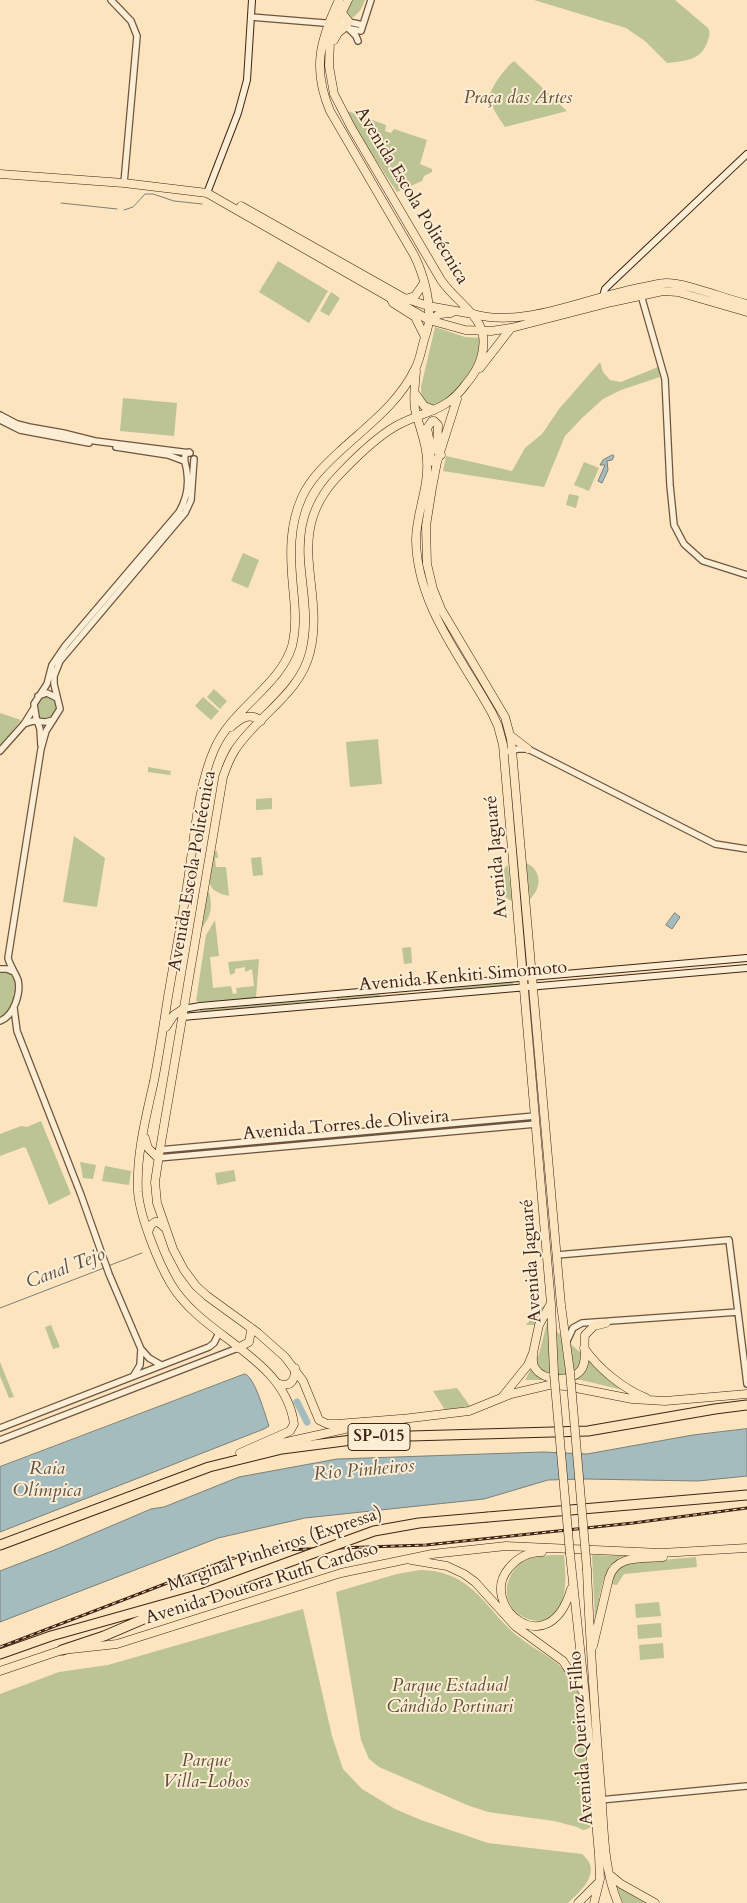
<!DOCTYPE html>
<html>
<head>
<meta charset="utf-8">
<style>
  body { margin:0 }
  canvas { display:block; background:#fbe4be }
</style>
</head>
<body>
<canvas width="747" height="1903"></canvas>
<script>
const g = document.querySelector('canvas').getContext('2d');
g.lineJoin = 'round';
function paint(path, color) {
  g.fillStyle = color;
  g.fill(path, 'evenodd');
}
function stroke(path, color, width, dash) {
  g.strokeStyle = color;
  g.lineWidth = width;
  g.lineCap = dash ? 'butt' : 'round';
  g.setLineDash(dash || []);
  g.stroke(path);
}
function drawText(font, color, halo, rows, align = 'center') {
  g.font = font + ' Cardo,serif';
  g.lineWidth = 4;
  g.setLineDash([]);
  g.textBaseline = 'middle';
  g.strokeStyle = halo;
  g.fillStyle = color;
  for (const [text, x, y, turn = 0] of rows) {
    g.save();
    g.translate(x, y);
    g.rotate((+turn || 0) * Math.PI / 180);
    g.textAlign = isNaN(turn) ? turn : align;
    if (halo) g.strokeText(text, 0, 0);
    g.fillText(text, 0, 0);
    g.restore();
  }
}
paint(new Path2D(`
  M351 0H365C361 10 358 16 347 20L344 14Z
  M534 0H675L708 28C711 33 709 37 707 43 700 61 684 61 667 63L645 41 626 28Z
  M514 61 567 111 505 127C500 119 491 108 490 98 488 90 507 66 514 61Z
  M345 110 386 125 385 131 391 133 394 129 427 140 420 164 432 169V172L424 176 422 181 397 192 365 144Z
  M278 261 328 291 309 323 259 292Z
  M331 292 340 298 329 316 320 311Z
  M435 327 465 337 481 338 478 361 461 389 434 407C424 404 421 397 421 387Z
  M600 362 603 372 610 380 621 382 658 367 660 377 621 390 603 399 582 418 565 436 544 487 443 471 446 456 512 471 525 448 542 434 559 409Z
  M123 398 177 403 174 436 120 431Z
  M584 462 599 468 589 491 574 485Z
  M569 494 579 496 576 508 566 505Z
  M243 553 259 560 248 588 231 581Z
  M214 689 227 701 220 709 207 697Z
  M44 694 55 698C58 707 56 713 49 719 29 720 35 704 44 694Z
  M203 697 219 711 211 720 195 706Z
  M0 713 21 720 0 747Z
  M378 739 382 784 350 787 346 742Z
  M148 767 171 771 170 775 148 772Z
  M272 798V809L256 810V799Z
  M74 836 105 858 97 907 63 902Z
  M212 851H217L218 858H215L216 867H226L229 896C224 895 218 893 214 890 206 885 211 860 212 851Z
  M261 857 263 875 253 876 251 858Z
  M526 863C542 870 542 888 530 899Z
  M508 865 512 901C495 894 494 875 508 865Z
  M207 891 209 892C213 907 211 916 202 928Z
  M215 920 219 956 210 957 213 988 231 986 233 994 237 993 236 988 254 986 252 969 245 972V967L235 969V973L230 975 228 962 259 959 256 998 200 1002 196 1001 206 935Z
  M411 947 412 963 404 964 402 948Z
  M0 971 10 973 14 978 15 983 12 1007 4 1017 0 1018Z
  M513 982V985L443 991V988Z
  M379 994 380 996 337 1000V998Z
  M319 999V1001L200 1012V1010Z
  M41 1121 71 1194 49 1205 26 1148 24 1147 0 1156V1134L21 1126 27 1127Z
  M369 1134V1136L278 1144V1142Z
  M80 1162 96 1165 93 1179 83 1178Z
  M105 1166 131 1171 129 1185 102 1181Z
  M234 1170 236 1181 217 1185 215 1173Z
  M545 1305 546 1307 535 1325H526L537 1311Z
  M547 1323 623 1390 581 1380H525L539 1354Z
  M51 1325 60 1347 53 1349 45 1327Z
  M0 1362 14 1397 9 1398 0 1376Z
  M457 1388 470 1406 445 1410 433 1391Z
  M551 1555H564C565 1569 567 1584 563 1598 551 1644 490 1612 511 1575 515 1568 520 1562 528 1559 535 1557 543 1556 551 1555Z
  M592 1555 624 1556C601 1564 600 1598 596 1618H595Z
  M696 1557 697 1567 624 1574 617 1585 610 1584 617 1569 629 1563Z
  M420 1570C474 1571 484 1609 520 1638 548 1659 566 1661 580 1697 584 1707 584 1721 585 1731 587 1760 590 1789 593 1818 593 1826 591 1829 583 1830L577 1827 554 1821 488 1812 467 1805 379 1767 369 1759 361 1740 336 1592 397 1574Z
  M659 1602 661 1616 636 1618 635 1604Z
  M303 1609 332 1736 343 1769 362 1789 395 1809 421 1820 488 1843 582 1854C603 1871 582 1890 568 1903H0V1694L59 1672 108 1665Z
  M661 1623 662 1637 638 1639 637 1625Z
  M663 1643 664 1658 640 1660 639 1645Z
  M617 1886 648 1903H623Z`), '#bdc493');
const water = new Path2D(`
  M613 455 614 456 612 460 607 461 608 470 602 483 598 481 605 465H600L603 460Z
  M675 913 680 917 672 929 666 925Z
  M245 1374C255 1377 265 1415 269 1426L264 1429 0 1532V1467Z
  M747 1429V1476L698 1481 585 1479 548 1480 484 1499 305 1518 218 1538 0 1622V1571L57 1549 151 1509 164 1507 239 1477 337 1459 543 1452 587 1454 693 1435Z`);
paint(water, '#a4bcbd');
stroke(water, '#7c7f7a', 1);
stroke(new Path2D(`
  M61 203 117 209
  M124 210 133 207 145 194H153L174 201 202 204
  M108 1266 142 1253
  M0 1308 104 1268`), '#7c7f7a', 1);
stroke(new Path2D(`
  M297 1402 307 1422`), '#a4bcbd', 7);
const tertiary = new Path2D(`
  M111 0 131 21 137 36 124 183
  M251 17 324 23 349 22 363 25
  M340 27 361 31 371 0
  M349 29 356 36 358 41
  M639 288 665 379 670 485 674 525 684 544 703 561 747 575
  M0 415 17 424 29 427 63 433 95 441 190 453
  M0 420 20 430 89 443
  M116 447 168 455 184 461
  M38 696 47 693 57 698
  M24 724 33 721 46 722 53 720
  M41 745 40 729 36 717 34 704 47 684 52 665 65 646 179 512C186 500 189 487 187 473 187 465 182 460 186 453L189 452
  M0 751 24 724 34 708
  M504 752 518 749H528L715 844 747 849
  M0 969H7L14 972
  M14 1008 17 1031 81 1195 109 1274 141 1349 149 1358 161 1365
  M0 1021C14 1016 21 993 18 980 15 972 10 966 8 958L41 749 46 731 60 709 54 684V676L60 661 185 513 191 500 194 459
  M159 1150 535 1116
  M158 1158 536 1124
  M557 1255 729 1240 747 1384
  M567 1341 573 1328 582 1323 738 1312
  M134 1375 140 1365 141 1349
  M0 1428 209 1347 214 1343 219 1333
  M0 1440 238 1348
  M600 1800 747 1786`);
const secondary = new Path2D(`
  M207 193 238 113 247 80 252 0
  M603 296 605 289 612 282 747 154
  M183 1009 200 1006 747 958
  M182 1017 747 968`);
const primary = new Path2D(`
  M0 174 124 183 207 193 429 320 465 330 491 331 511 328 612 302 663 291 678 292 747 312
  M241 206 404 298 428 306
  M473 314C526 329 590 296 644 287 651 286 659 283 666 283 687 283 725 299 747 304`);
const trunk = new Path2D(`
  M348 0 335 26 330 41 329 66 334 94 351 127 441 280C460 308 493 318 481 358 478 368 473 376 466 384 445 413 425 410 396 426 375 438 356 457 339 475 281 535 326 587 310 652 300 694 258 715 235 750 230 758 226 768 223 777L160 1149 155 1182 157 1203 173 1249 184 1270 196 1286 207 1296 258 1333 285 1357 303 1381 319 1420 327 1424H337L400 1419
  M342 13 349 22
  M334 40 338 33 344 28
  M391 299 393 303 415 317 425 337
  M406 299 415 296 424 283
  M428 306 473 314
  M429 320 440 314 451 313
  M480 368 511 328
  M416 371C415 384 413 396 415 409 419 427 427 443 427 461 429 488 416 514 416 540 417 606 462 658 492 713L498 726 503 745 551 1304 554 1374
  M415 393 424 406 434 410
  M457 399 437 462 432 488 426 526 427 564 433 589 441 609 505 717 511 739 561 1305 570 1372
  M430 462 431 448 427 428 432 421H434L438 425 437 450 441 455
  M231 727C241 718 250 712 261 721
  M511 736 528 749
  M166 1027 174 1015 183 1009
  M145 1138 148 1148 158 1158
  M148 1232 151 1225 155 1222H158L164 1227
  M238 1348 249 1342 251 1331 250 1327
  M584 1348C599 1369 622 1388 646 1398
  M533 1353C533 1358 532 1364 535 1368 543 1381 571 1383 581 1370 588 1361 583 1346 585 1335L594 1326 606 1323
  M279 1384C292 1387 295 1380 295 1368
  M503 1396 528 1365 533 1353 539 1325 550 1305
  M394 1420 469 1411 511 1394 549 1385 566 1386 632 1399 665 1401 747 1394
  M255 1449 354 1427
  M240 1453 290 1431 294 1424C285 1357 203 1338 171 1284 158 1262 140 1217 138 1192 136 1155 146 1117 154 1081 159 1055 163 1029 167 1003 174 960 183 916 189 873 195 833 198 787 214 750 232 708 280 686 292 646 297 626 295 607 293 587 290 555 289 526 302 497 311 478 325 465 340 451 367 426 399 403 415 369 419 362 421 352 423 344 425 336 429 327 429 319 430 298 423 273 414 255L330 111C312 69 320 40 339 0
  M542 1552C528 1552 518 1557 509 1568 477 1605 549 1666 571 1589
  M570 1554 585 1695 599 1855 600 1879 594 1903
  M411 1560 447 1566 464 1574 475 1582 515 1626 563 1661 584 1693
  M587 1570C590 1644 595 1717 601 1791 604 1828 603 1868 618 1903
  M593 1646 609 1578C616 1554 643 1559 663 1557
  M0 1671 62 1650 117 1644 341 1573 432 1554 506 1546 661 1553 747 1548
  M610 1875 621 1884 655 1903
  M578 1903 598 1883`);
const motorway = new Path2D(`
  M488 1517 747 1495
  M0 1545 209 1467 282 1449 375 1437 588 1431 715 1409 747 1405
  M62 1650 104 1636 174 1606
  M0 1654 51 1636 204 1593`);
stroke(tertiary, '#6e543f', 8);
stroke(secondary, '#3f2415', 8);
stroke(primary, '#3f2415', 9);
stroke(trunk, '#3f2415', 9);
stroke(motorway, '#3f2415', 11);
stroke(tertiary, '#fcedd5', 5.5);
stroke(secondary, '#fcedd5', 6);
stroke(primary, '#fbe4be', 8);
stroke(trunk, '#fbe4be', 8);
stroke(motorway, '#fbe4be', 9);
const rail = new Path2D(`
  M0 1647 230 1559 255 1553 280 1550 426 1545 633 1523 747 1508`);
stroke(rail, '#3f2415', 3);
stroke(rail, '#fcedd5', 1, [4]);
const trunkBridge = new Path2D(`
  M570 1372 587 1570
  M554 1374 570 1554`);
const motorwayBridge = new Path2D(`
  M204 1593 374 1531 419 1523 488 1517`);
stroke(trunkBridge, '#3f2415', 9, []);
stroke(motorwayBridge, '#3f2415', 11, []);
stroke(trunkBridge, '#fbe4be', 8);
stroke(motorwayBridge, '#fbe4be', 9);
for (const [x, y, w] of [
  [379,1437,62]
]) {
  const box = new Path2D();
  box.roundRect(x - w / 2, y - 13.5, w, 27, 4);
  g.fillStyle = '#fcedd5';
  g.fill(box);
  stroke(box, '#3f2415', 1);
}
drawText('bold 16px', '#3f2415', null, [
  ["SP-015",379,1437]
]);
drawText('italic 18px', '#5e4c34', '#fcedd5', [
  ["Praça das Artes",518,99],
  ["Parque Estadual",450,1687],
  ["Cândido Portinari",450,1708],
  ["Parque",206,1762],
  ["Villa-Lobos",206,1783]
]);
drawText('18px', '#3f2415', '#fcedd5', [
  ["Avenida Escola Politécnica",411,196,59],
  ["Avenida Jaguaré",497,857,-95],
  ["Avenida Escola Politécnica",193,871,-80],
  ["Avenida Kenkiti Simomoto",463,977,-5],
  ["Avenida Torres de Oliveira",346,1126,-5],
  ["Avenida Jaguaré",532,1261,-94],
  ["Marginal Pinheiros (Expressa)",275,1550,-19],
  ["Avenida Doutora Ruth Cardoso",262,1584,-17],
  ["Avenida Queiroz Filho",582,1738,-94]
]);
drawText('italic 19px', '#5d5247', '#fcedd5', [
  ["Canal Tejo",66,1269,-21],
  ["Raia",47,1470],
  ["Olímpica",47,1492],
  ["Rio Pinheiros",364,1471,-5]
]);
</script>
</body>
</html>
